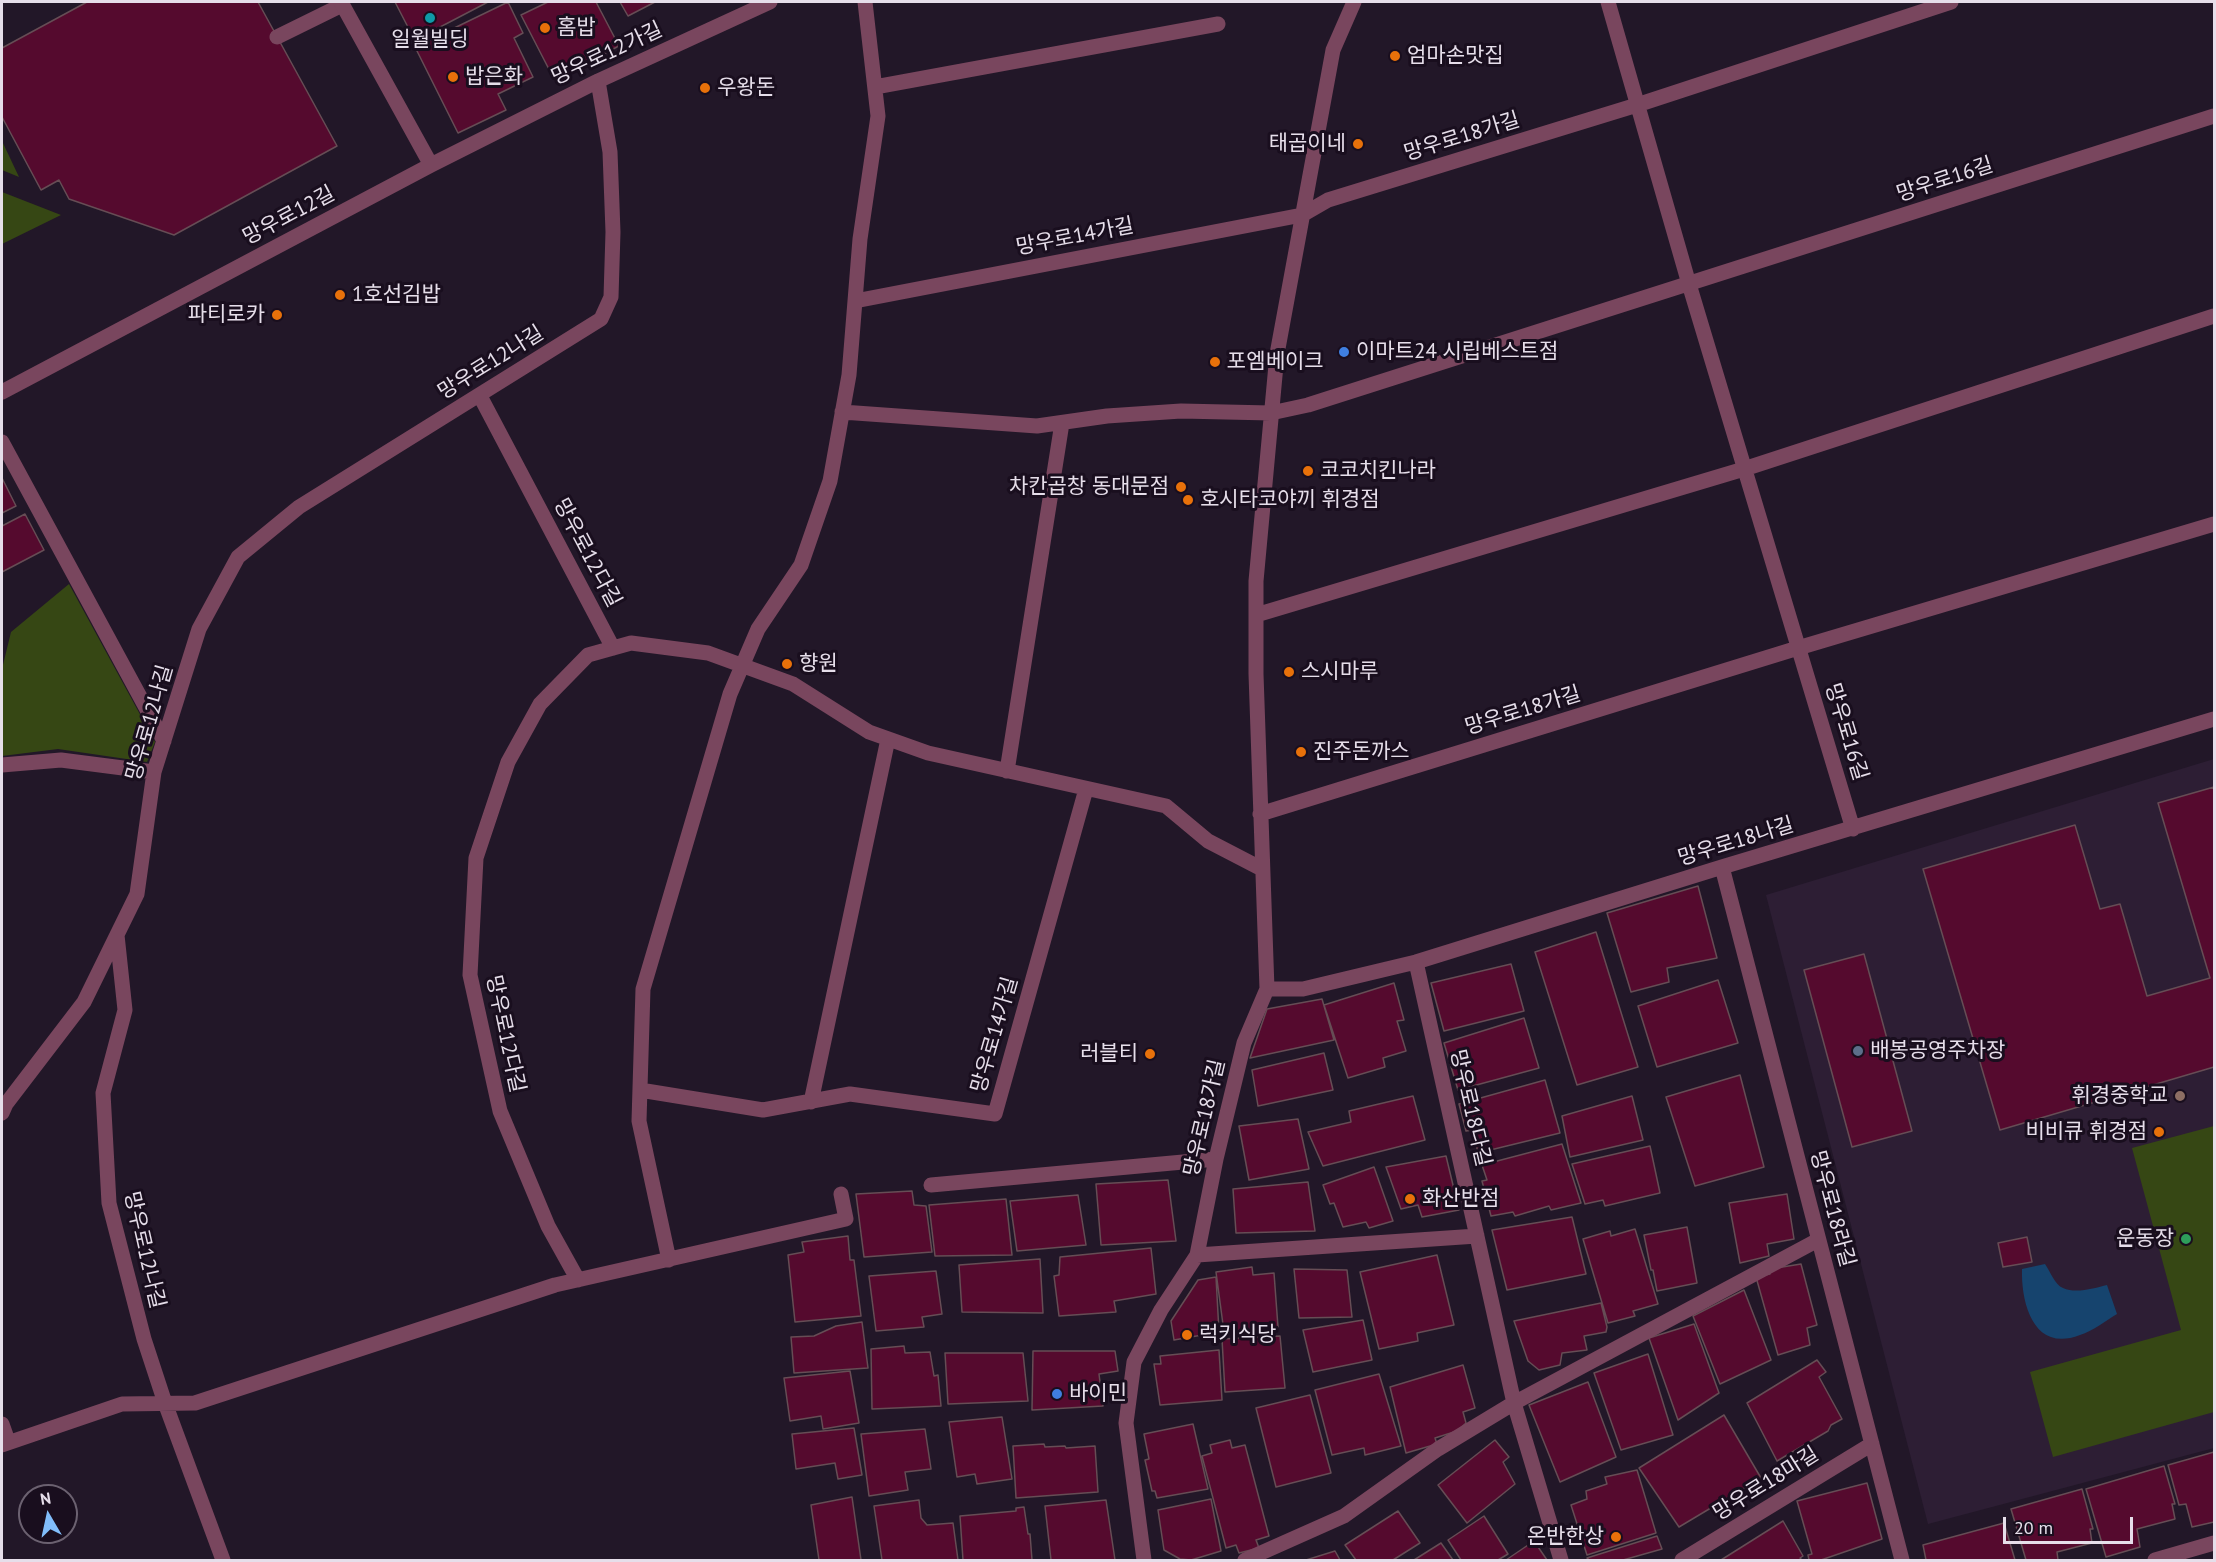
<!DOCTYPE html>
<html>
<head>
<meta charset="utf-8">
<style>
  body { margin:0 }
  #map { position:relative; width:2216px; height:1562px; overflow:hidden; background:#221728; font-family:"PT Sans",sans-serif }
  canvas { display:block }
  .frame { position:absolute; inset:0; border:3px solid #e6deea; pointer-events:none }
  .north { position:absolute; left:18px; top:1484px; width:60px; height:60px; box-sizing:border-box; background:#190e1e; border:2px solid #6b6170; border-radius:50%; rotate:351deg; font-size:16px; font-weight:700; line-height:24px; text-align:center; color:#e6deea }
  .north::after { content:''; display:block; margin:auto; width:21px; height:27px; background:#81bdfa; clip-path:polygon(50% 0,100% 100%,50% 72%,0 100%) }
  .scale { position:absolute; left:2003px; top:1517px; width:130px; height:27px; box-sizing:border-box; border:3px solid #e6deea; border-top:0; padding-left:8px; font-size:18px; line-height:21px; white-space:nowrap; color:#e6deea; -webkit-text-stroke:4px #190e1e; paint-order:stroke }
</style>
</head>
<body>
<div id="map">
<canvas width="2216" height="1562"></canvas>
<div class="frame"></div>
<div class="north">N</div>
<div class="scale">20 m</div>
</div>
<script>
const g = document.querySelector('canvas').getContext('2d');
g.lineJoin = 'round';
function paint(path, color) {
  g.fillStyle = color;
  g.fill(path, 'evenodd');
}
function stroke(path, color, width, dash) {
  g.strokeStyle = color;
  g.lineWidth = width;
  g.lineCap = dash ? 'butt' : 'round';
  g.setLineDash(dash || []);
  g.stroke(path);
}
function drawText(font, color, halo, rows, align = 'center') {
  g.font = font + ' "PT Sans","Noto Sans KR",sans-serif';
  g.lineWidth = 6;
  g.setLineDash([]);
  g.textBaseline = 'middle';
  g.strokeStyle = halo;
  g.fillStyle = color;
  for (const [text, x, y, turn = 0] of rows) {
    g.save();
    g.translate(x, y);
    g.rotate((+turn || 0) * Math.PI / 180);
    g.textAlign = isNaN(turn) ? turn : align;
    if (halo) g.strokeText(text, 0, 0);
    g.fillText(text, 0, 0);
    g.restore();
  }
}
paint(new Path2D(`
  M2214 759V1448L1928 1524 1766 895Z`), '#2d1e34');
paint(new Path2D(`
  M2 141 19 177 2 170Z
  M2 192 61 215 2 244Z
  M69 584 155 742 147 762 58 749 2 756V669L11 632Z
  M2214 1126V1412L2053 1457 2030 1372 2181 1330 2132 1148Z`), '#364714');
paint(new Path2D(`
  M2045 1264C2050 1271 2055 1285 2063 1288 2076 1294 2095 1288 2107 1285L2117 1314C2105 1321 2093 1331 2080 1335 2034 1353 2021 1304 2022 1269Z`), '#16446e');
const building = new Path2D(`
  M87 2H258L337 146 174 235 69 199 59 180 41 190 2 117V48Z
  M395 2H488L421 37 411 33Z
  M508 2 523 33 514 38 533 77 498 94 506 110 458 133 415 47Z
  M548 2H596L619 46 554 79 521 15Z
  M620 2H655L628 16Z
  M2 478 16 506 2 513Z
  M25 514 44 550 2 572V526Z
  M2214 787V1067L2000 1130 1923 869 2075 825 2100 909 2120 904 2147 996 2210 978 2158 803Z
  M1698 886 1717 958 1667 968 1669 982 1631 992 1607 913Z
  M1596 932 1638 1067 1577 1085 1535 952Z
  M1864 954 1912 1131 1852 1147 1804 970Z
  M1511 964 1524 1011 1444 1031 1431 983Z
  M1718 980 1738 1043 1657 1067 1638 1006Z
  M1394 983 1404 1020 1397 1021 1406 1051 1383 1058 1385 1067 1348 1078 1324 1005Z
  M1322 999 1334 1040 1250 1058 1267 1009Z
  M1524 1018 1539 1068 1458 1090 1444 1043Z
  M1324 1053 1333 1090 1258 1106 1252 1070Z
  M1740 1075 1764 1167 1695 1186 1666 1097Z
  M1545 1080 1560 1133 1478 1153 1473 1130 1466 1131 1459 1104Z
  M1413 1096 1425 1140 1323 1166 1308 1132 1351 1122 1349 1111Z
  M1632 1096 1643 1140 1570 1157 1562 1116Z
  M1298 1119 1309 1169 1249 1180 1239 1126Z
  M1562 1144 1581 1203 1551 1210 1549 1206 1515 1216 1513 1212 1491 1216 1482 1181 1487 1180 1482 1165Z
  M1650 1146 1660 1193 1605 1206 1603 1200 1585 1204 1572 1164Z
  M1446 1156 1459 1210 1422 1217 1418 1205 1401 1209 1386 1167Z
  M1374 1167 1393 1221 1369 1228 1366 1222 1343 1227 1334 1203 1330 1204 1323 1185Z
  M1168 1180 1176 1241 1101 1245 1096 1184Z
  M1308 1182 1315 1231 1236 1233 1233 1189Z
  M912 1191 914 1205 926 1206 932 1252 864 1257 856 1194Z
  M1787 1194 1794 1239 1767 1244 1769 1256 1740 1263 1729 1203Z
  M1078 1195 1086 1245 1017 1251 1010 1201Z
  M1006 1199 1012 1255 935 1256 929 1205Z
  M1572 1217 1586 1274 1507 1290 1492 1230Z
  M1687 1227 1697 1283 1657 1291 1653 1270H1651L1644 1235Z
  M1635 1229 1658 1304 1633 1311 1635 1316 1608 1323 1583 1239 1610 1231 1611 1236Z
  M848 1236 850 1260H854L861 1316 795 1322 788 1255 804 1252 802 1242Z
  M2027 1237 2032 1262 2003 1267 1998 1243Z
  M1151 1248 1156 1294 1114 1301 1116 1312 1059 1316 1054 1276 1059 1275 1060 1257Z
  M1437 1255 1454 1325 1417 1333 1418 1341 1379 1349 1360 1272Z
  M1040 1259 1043 1313 962 1312 959 1265Z
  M1801 1264 1817 1325 1807 1328 1810 1345 1778 1355 1756 1277 1770 1274V1269Z
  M1252 1267 1253 1275 1274 1273 1278 1327 1224 1332 1216 1272Z
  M1294 1269 1347 1270 1352 1317 1299 1318Z
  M936 1271 942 1314 922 1317 924 1327 876 1331 869 1276Z
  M1216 1277 1219 1332 1174 1340 1171 1321 1198 1280Z
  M1744 1290 1771 1360 1720 1384 1693 1316Z
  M1601 1303 1607 1327 1606 1332 1584 1336 1587 1350 1562 1353 1560 1365 1539 1370 1528 1361 1514 1321Z
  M1363 1320 1372 1360 1313 1372 1303 1330Z
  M862 1322 868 1368 794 1373 791 1337 814 1336 836 1326Z
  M1694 1324 1719 1393 1678 1420 1649 1338Z
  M1280 1336 1285 1388 1225 1392 1222 1339Z
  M904 1346 905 1353 930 1352 934 1376 938 1375 941 1406 872 1409 871 1349Z
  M1219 1350 1222 1400 1160 1405 1154 1364H1161L1160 1356Z
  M1033 1351H1115L1118 1371 1099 1374 1103 1406 1032 1410Z
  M945 1353H1023L1028 1401 948 1404Z
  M1648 1354 1673 1435 1621 1450 1594 1373Z
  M1817 1360 1826 1372 1819 1377 1842 1419 1831 1425 1828 1431 1777 1461 1747 1403Z
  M1463 1365 1475 1408 1463 1412 1466 1423 1457 1431 1435 1438 1437 1444 1406 1453 1390 1387Z
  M850 1371 859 1423 823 1429 821 1416 790 1421 784 1378Z
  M1379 1374 1401 1446 1365 1455 1364 1448 1332 1455 1315 1390Z
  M1588 1382 1616 1457 1560 1482 1529 1405Z
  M1310 1395 1331 1473 1276 1487 1256 1408Z
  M1724 1415 1761 1478 1679 1527 1639 1468Z
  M1002 1417 1012 1479 977 1484 975 1474 957 1477 949 1422Z
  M1193 1424 1208 1489 1157 1498 1155 1491H1152L1145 1460 1149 1459 1144 1434Z
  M854 1428 862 1475 838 1479 835 1463 796 1469 792 1434Z
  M925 1429 931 1469 905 1472 908 1490 869 1496 861 1434Z
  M1230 1440 1232 1448 1245 1445 1269 1536 1256 1540 1259 1548 1239 1553 1236 1545 1226 1548 1202 1456 1212 1453 1210 1445Z
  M1495 1440 1509 1457 1503 1462 1515 1484 1467 1523 1438 1485Z
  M1044 1444 1045 1447 1065 1446 1066 1448 1095 1446 1098 1492 1016 1498 1013 1446Z
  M2214 1452V1522L2192 1527 2186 1504 2179 1505 2168 1465Z
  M2164 1466 2175 1504H2172L2175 1519 2137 1529 2140 1547 2106 1557 2086 1489Z
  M1637 1470 1656 1533 1587 1555 1571 1505 1587 1499 1586 1491 1607 1484 1605 1477Z
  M1867 1483 1882 1539 1821 1560H1809L1808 1555 1812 1554 1797 1501Z
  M2082 1489 2093 1529H2090L2092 1543 2057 1552 2058 1560H2026L2011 1509Z
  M852 1497 861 1560H819L811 1505Z
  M1211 1499 1221 1551 1191 1560 1180 1559 1164 1550 1158 1510Z
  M919 1500 921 1518 927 1525 953 1523 958 1560H882L874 1506Z
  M1106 1500 1115 1560H1051L1045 1506Z
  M1024 1507 1028 1534H1030L1032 1560H963L960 1516 1016 1511V1508Z
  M1398 1511 1420 1543 1393 1560H1356L1345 1545Z
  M1484 1516 1508 1554 1498 1560H1461L1448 1540Z
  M1783 1521 1803 1556 1800 1558 1802 1560H1721Z
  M2004 1523 2015 1560H1926L1923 1545Z
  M1657 1536 1662 1549 1623 1560H1589L1587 1558Z
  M1534 1541 1547 1560H1506Z
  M1441 1543 1453 1560H1414Z
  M1335 1551 1340 1560H1306Z`);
paint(building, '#550a2e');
stroke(building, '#664d55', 1.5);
stroke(new Path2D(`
  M277 37 342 5`), '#79465e', 15);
stroke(new Path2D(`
  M341 2 431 165
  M1608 2 1689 284 1853 829
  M875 87 1218 24
  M855 301 1302 215 1328 200 1637 105 1951 2
  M2 392 431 165 598 81 770 2
  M480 396 613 648
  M842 412 1037 426 1107 416 1181 411 1271 413 1308 405 2214 116
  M2 442 164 741
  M1256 615 1744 469 2214 316
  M2 765 61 760 154 772
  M1007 771 1062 423
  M1260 814 1798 648 2214 524
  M1722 867 1902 1560
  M117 935 125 1010 103 1093 109 1203 144 1339 165 1403 223 1560
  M1416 962 1514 1403 1561 1560
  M1267 989H1303L1416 962 1722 867 2214 719
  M640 1090 763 1110 850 1094 995 1114 1086 789
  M811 1102 888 739
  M2 1113 6 1104 84 1002 137 894 154 772 199 629 238 557 299 507 601 319 611 297 613 232 610 152 598 81
  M931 1185 1216 1159
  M1197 1255 1477 1236
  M669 1260 639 1121 643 989 730 694 758 629 801 565 830 481 849 375 860 239 878 116 865 2
  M578 1280 548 1226 500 1111 470 975 476 858 508 762 540 704 588 655 631 643 708 653 793 684 869 732 928 753 1166 806 1208 841 1262 869
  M2 1424 8 1441
  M2 1445 122 1404 195 1403 555 1285 846 1219 841 1194
  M1144 1560 1126 1423 1134 1362 1161 1310 1197 1255 1216 1159 1244 1043 1267 989 1256 674V581L1277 354 1333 50 1354 2
  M1245 1560 1344 1516 1438 1449 1514 1403 1818 1240
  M1682 1560 1872 1444
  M2155 1560 2214 1543`), '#79465e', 15);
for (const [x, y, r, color] of [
  [430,18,6,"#0f9aa8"],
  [545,28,6,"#e8710a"],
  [1395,56,6,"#e8710a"],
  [453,77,6,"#e8710a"],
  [705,88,6,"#e8710a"],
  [1358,144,6,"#e8710a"],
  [340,295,6,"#e8710a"],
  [277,315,6,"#e8710a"],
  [1344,352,6,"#3f7fe0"],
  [1215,362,6,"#e8710a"],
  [1308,471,6,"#e8710a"],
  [1181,487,6,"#e8710a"],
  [1188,500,6,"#e8710a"],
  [787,664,6,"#e8710a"],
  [1289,672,6,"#e8710a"],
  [1301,752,6,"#e8710a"],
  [1858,1051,6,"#5c6f8a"],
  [1150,1054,6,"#e8710a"],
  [2180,1096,6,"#8d6e63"],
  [2159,1132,6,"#e8710a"],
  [1410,1199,6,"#e8710a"],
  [2186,1239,6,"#2e9e5b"],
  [1187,1335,6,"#e8710a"],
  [1057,1394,6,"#3f7fe0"],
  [1616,1537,6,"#e8710a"]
]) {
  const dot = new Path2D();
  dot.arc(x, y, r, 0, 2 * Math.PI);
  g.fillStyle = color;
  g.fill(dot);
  stroke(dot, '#190e1e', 2);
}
drawText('21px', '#e6deea', '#190e1e', [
  ["홈밥",557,28],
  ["일월빌딩",430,40,"center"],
  ["엄마손맛집",1407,56],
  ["밥은화",465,77],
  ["우왕돈",717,88],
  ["태곱이네",1346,144,"right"],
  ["1호선김밥",352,295],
  ["파티로카",265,315,"right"],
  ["이마트24 시립베스트점",1356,352],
  ["포엠베이크",1227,362],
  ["코코치킨나라",1320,471],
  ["차칸곱창 동대문점",1169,487,"right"],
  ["호시타코야끼 휘경점",1200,500],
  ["향원",799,664],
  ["스시마루",1301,672],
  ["진주돈까스",1313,752],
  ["배봉공영주차장",1870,1051],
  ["러블티",1138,1054,"right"],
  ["휘경중학교",2168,1096,"right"],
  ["비비큐 휘경점",2147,1132,"right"],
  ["화산반점",1422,1199],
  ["운동장",2174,1239,"right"],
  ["럭키식당",1199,1335],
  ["바이민",1069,1394],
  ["온반한상",1604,1537,"right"]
], 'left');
drawText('21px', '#e6deea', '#190e1e', [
  ["망우로12가길",607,54,-25],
  ["망우로18가길",1462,137,-17],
  ["망우로16길",1945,180,-18],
  ["망우로12길",289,216,-28],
  ["망우로14가길",1075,237,-11],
  ["망우로12나길",491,363,-32],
  ["망우로12다길",587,553,62],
  ["망우로18가길",1523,711,-17],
  ["망우로12나길",150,723,-74],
  ["망우로16길",1846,732,73],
  ["망우로18나길",1736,842,-17],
  ["망우로12다길",505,1034,78],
  ["망우로14가길",995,1035,-74],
  ["망우로18다길",1470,1108,77],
  ["망우로18가길",1205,1118,-77],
  ["망우로18라길",1832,1209,75],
  ["망우로12나길",144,1250,77],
  ["망우로18마길",1766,1484,-32]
]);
</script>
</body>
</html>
